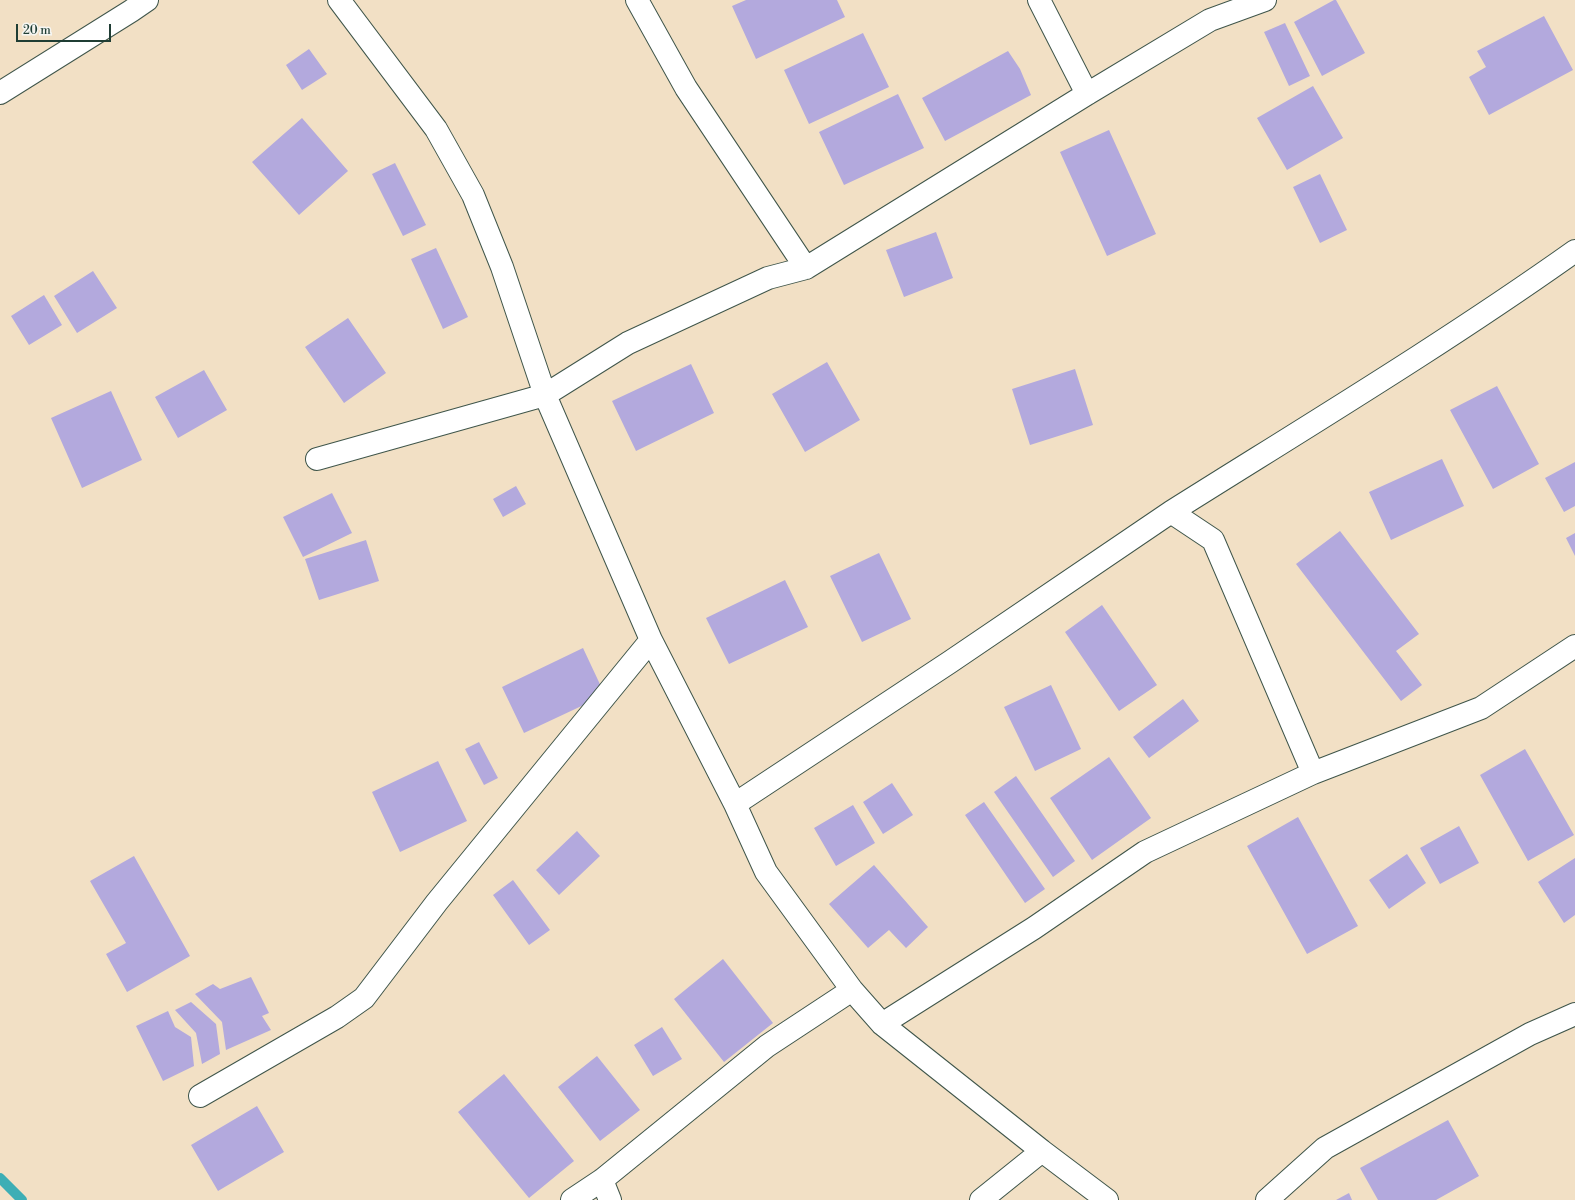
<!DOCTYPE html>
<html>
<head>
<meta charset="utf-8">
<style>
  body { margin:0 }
  #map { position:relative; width:1575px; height:1200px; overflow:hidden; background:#f2e0c5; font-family:"Libre Bodoni",serif }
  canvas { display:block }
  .scale { position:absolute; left:16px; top:24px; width:95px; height:18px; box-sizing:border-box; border:2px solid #1f3d34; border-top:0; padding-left:5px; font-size:12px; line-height:14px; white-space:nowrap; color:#1f3d34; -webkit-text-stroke:3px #f6f6f2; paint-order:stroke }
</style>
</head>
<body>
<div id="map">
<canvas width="1575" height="1200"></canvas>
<div class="scale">20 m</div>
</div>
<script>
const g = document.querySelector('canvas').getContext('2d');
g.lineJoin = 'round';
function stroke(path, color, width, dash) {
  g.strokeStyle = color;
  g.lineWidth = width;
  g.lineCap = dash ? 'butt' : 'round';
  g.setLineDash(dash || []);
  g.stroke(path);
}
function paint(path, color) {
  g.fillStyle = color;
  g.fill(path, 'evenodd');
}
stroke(new Path2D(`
  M0 1178 22 1200`), '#3daeb5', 10);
paint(new Path2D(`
  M746 0H837L845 17 756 59 732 6Z
  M1334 0H1336L1365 53 1322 76 1294 22Z
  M1544 16 1573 70 1489 115 1469 77 1486 67 1477 51Z
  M1285 23 1310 76 1289 86 1264 32Z
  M863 33 889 87 809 124 784 70Z
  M309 49 327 74 302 90 286 65Z
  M1008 51 1020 69 1031 95 945 141 922 98Z
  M1313 86 1343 138 1287 170 1257 118Z
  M898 94 924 148 844 185 819 132Z
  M302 118 348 171 299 215 252 162Z
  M1109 130 1156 234 1107 256 1060 152Z
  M395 163 426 225 403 236 372 174Z
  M1320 174 1347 230 1320 243 1293 187Z
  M936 232 953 278 904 297 886 250Z
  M436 248 468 317 443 329 411 259Z
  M93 271 117 308 77 333 54 296Z
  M44 295 62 325 29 345 11 316Z
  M348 318 386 373 344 403 305 347Z
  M827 362 860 420 805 452 772 394Z
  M691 364 714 413 636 451 612 401Z
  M1075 369 1093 425 1030 445 1012 389Z
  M204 370 227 410 178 438 155 397Z
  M1497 386 1539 464 1493 489 1450 410Z
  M111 391 142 460 82 488 51 418Z
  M1442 459 1464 506 1391 540 1369 492Z
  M1575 462V506L1564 512 1545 478Z
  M516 486 526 504 503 517 493 499Z
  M332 493 352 533 303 557 283 517Z
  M1340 531 1419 634 1396 651 1422 685 1401 701 1296 564Z
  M1575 533V556L1566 538Z
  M366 540 379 581 319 600 305 559Z
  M879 553 911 619 862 642 830 576Z
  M785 580 808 627 729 664 706 618Z
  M1102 605 1157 685 1119 711 1065 632Z
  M583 648 605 695 524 733 502 687Z
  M1051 685 1081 749 1035 771 1004 707Z
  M1183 699 1199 721 1149 758 1133 737Z
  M479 742 498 778 484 785 465 749Z
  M1525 749 1574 835 1528 861 1480 775Z
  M1109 757 1151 818 1092 860 1050 798Z
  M438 761 467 821 400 852 372 792Z
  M1016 776 1075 861 1053 877 994 792Z
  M892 783 913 815 883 834 863 802Z
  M984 802 1045 889 1025 903 965 815Z
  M853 805 875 843 836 866 814 828Z
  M1298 817 1358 926 1307 954 1247 846Z
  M1459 826 1479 863 1440 884 1420 848Z
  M577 831 600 856 559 895 536 870Z
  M1407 854 1426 883 1389 909 1369 880Z
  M134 856 190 956 127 992 106 954 126 943 90 881Z
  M1575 858V915L1564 923 1538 882Z
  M874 865 928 927 906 948 889 930 868 948 829 904Z
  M513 880 550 930 529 945 493 895Z
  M723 959 773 1023 724 1062 674 999Z
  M251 977 269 1013 262 1016 271 1030 226 1050 222 1022 195 994 213 984 220 989Z
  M191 1002 216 1024 220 1054 202 1064 196 1033 175 1010Z
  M168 1011 175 1027 191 1037 194 1066 163 1081 136 1026Z
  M662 1027 682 1059 653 1076 634 1045Z
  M597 1056 640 1110 600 1141 558 1087Z
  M504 1074 574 1161 529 1198 458 1112Z
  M257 1106 284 1152 218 1191 191 1145Z
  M1448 1120 1479 1176 1436 1200H1378L1360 1168Z
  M1349 1193 1352 1200H1336Z`), '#b3a9dd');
const minor = new Path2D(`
  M339 0 436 129 473 195 502 267 545 395 651 640 735 804 766 872 852 990 882 1024 1042 1151 1107 1200
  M637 0 686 88 806 268
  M1039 0 1087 94
  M0 93 131 11 147 0
  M317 459 545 395 628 343 768 278 806 268 1087 94 1210 20 1265 0
  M1171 512C1306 427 1444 344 1575 251
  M735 804 950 662 1171 512 1213 540 1313 773
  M882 1024 1034 928 1145 852 1313 773 1481 708 1575 646
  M200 1096 337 1017 364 998 437 902 651 640
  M602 1180 610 1200
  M572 1200 602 1180 767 1046 852 990
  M981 1200 1042 1151
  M1267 1200 1325 1148 1530 1034 1575 1014`);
stroke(minor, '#3f554a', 24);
stroke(minor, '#fff', 22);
</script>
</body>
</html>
